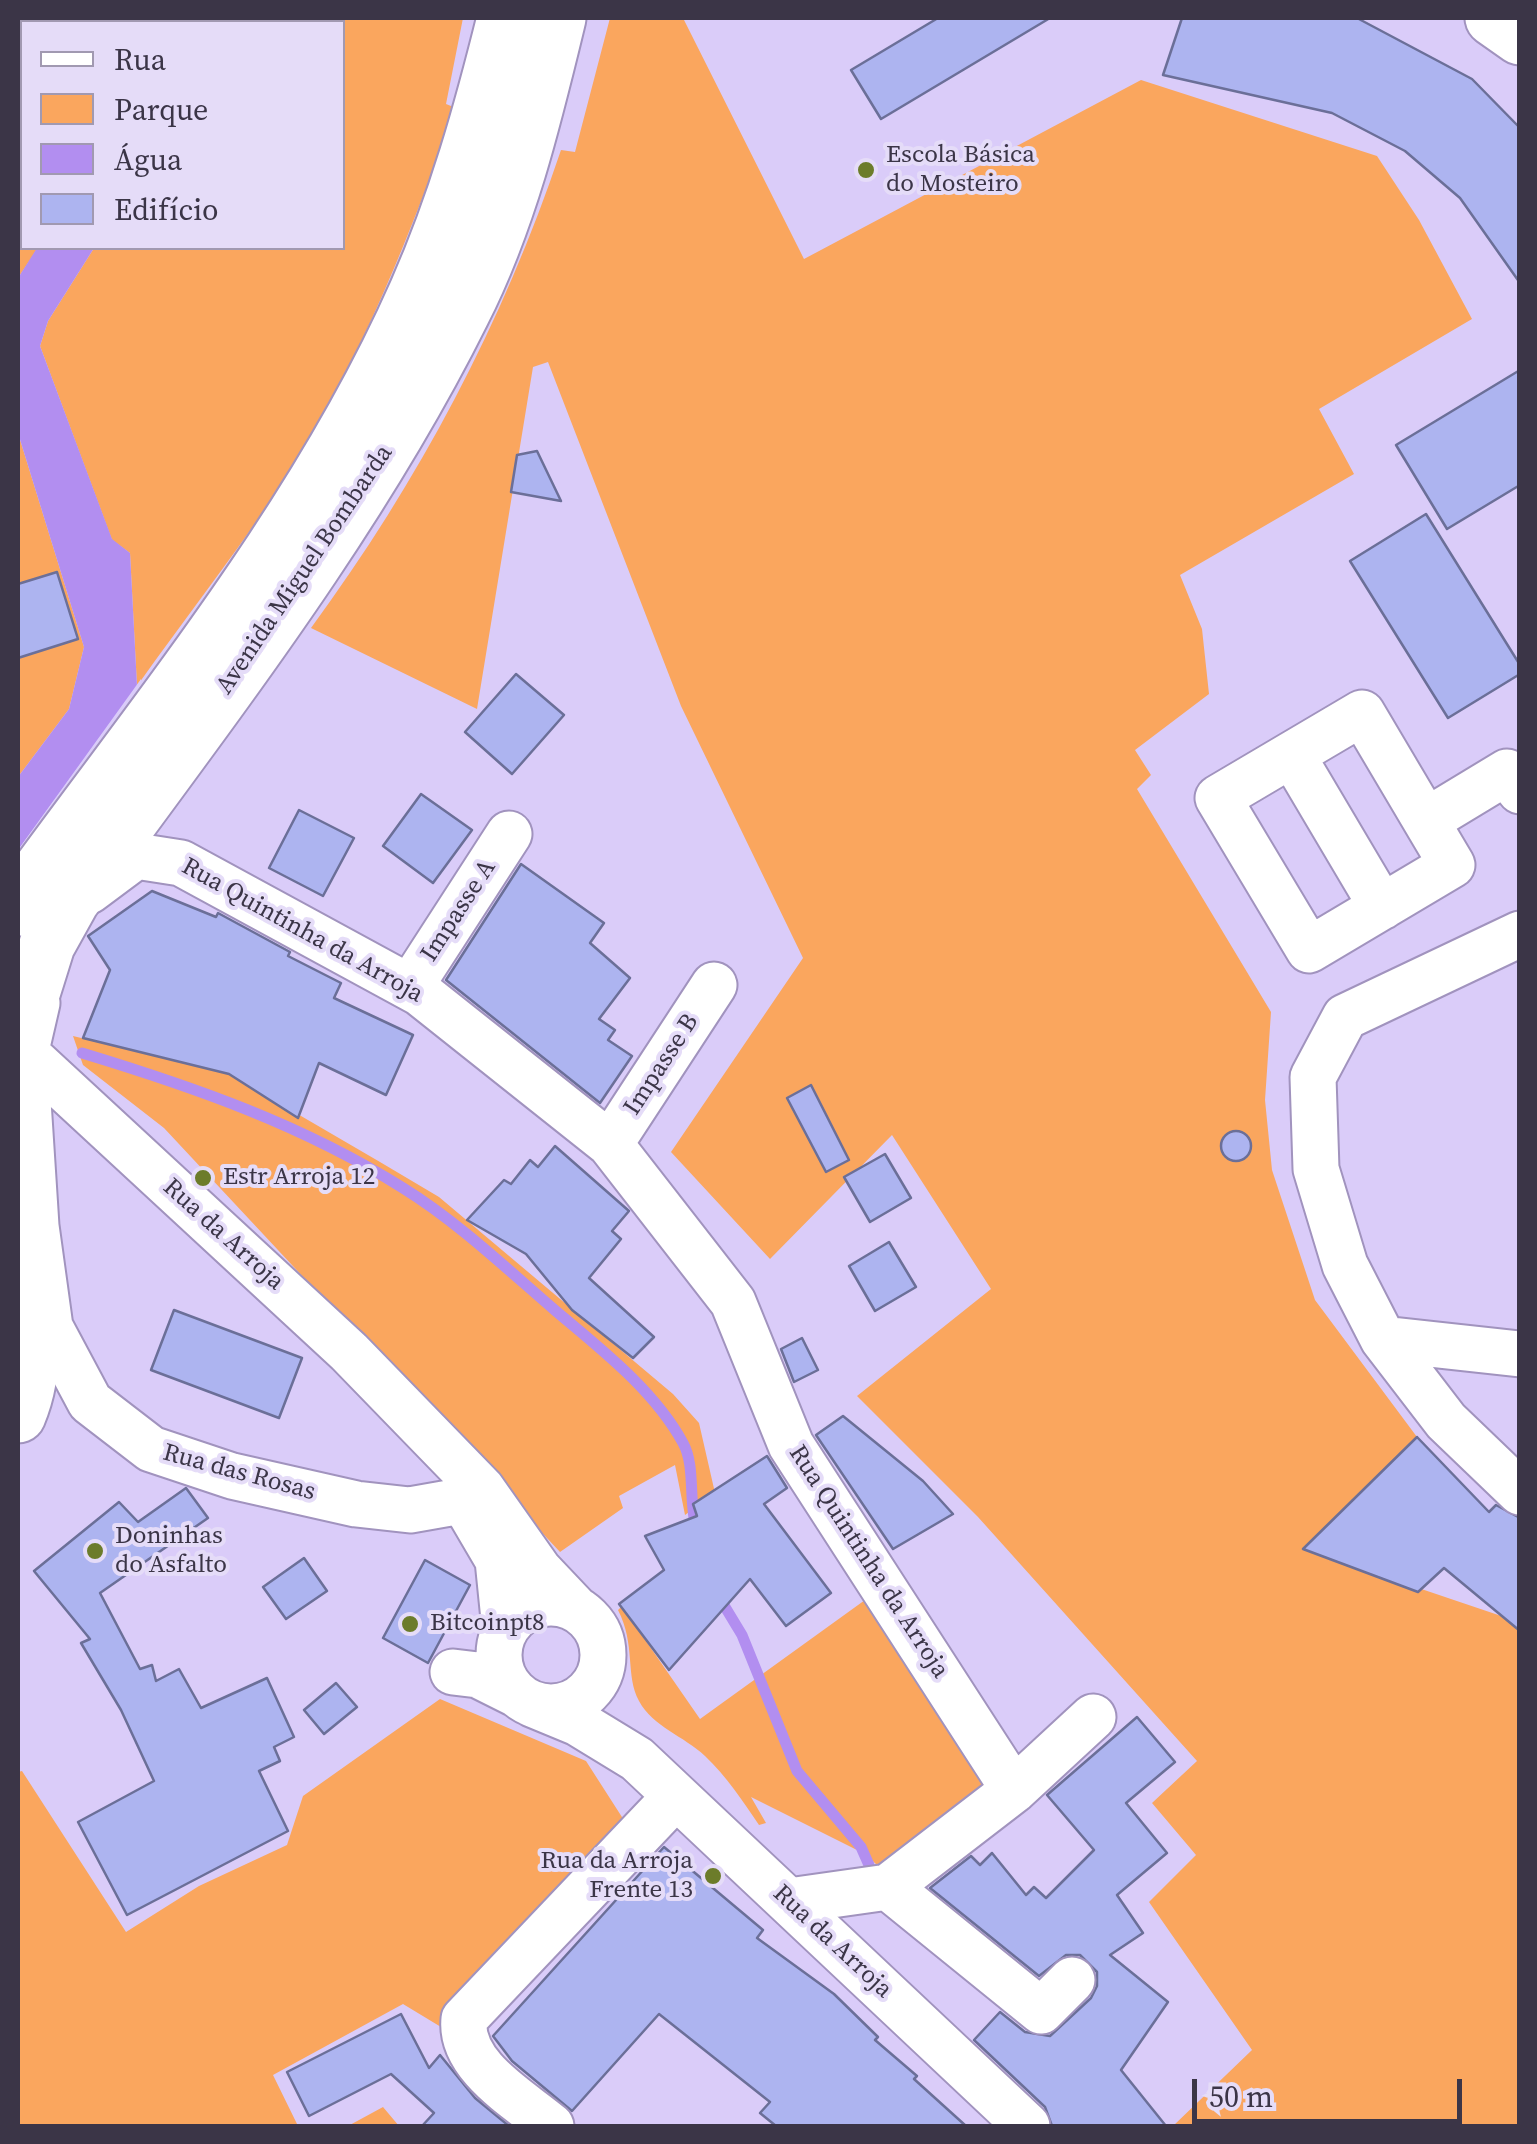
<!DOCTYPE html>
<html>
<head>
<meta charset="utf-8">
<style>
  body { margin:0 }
  #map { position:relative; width:1537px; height:2144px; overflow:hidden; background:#daccf9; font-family:"Source Serif 4",serif }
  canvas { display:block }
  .frame { position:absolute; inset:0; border:20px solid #3b3547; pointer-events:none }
  .legend { position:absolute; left:20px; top:20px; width:325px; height:230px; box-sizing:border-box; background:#e5dcf8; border:2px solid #a199b1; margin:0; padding:12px 18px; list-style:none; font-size:30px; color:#3b3547 }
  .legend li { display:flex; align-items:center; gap:20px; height:50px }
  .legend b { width:50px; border:2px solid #a199b1 }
  .scale { position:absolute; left:1192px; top:2079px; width:270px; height:45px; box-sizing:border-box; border:5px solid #3b3547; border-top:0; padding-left:12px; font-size:30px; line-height:35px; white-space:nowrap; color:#3b3547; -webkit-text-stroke:8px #e5dcf8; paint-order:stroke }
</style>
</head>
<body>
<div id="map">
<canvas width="1537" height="2144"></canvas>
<div class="frame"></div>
<ul class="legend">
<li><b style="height:12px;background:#fff"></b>Rua</li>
<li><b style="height:28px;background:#faa65e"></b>Parque</li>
<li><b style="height:28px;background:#b28ef0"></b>Água</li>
<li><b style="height:28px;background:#adb4f0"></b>Edifício</li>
</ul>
<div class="scale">50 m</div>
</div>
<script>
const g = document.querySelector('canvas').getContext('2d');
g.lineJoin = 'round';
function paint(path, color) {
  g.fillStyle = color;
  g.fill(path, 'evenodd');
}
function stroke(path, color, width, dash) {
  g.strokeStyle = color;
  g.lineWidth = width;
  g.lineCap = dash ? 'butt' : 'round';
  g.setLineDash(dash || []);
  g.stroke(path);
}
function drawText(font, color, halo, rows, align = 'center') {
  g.font = font + ' "Source Serif 4",serif';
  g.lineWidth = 8;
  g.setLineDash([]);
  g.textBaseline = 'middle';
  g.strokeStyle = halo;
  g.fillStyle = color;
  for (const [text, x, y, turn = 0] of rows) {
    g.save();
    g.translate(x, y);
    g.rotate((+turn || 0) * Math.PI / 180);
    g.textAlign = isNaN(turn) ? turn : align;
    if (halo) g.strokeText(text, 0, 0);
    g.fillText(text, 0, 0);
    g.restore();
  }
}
paint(new Path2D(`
  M18 18H187L184 22H22V248H38L18 278Z
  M237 18H463L446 104 456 108C411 232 362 357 292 469 244 543 188 614 137 686L130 553 112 540 40 346 48 321 94 248H342V22H234Z
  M610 18H683L804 259 1141 80 1377 156 1419 220 1472 319 1319 409 1354 474 1180 575 1202 629 1209 694 1135 750 1151 775 1137 789 1271 1012 1265 1100 1272 1170 1315 1300 1417 1437 1303 1549 1519 1622V2126H1173L1252 2050 1149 1902 1196 1855 1152 1803 1197 1761 978 1517 857 1396 991 1289 892 1135 770 1259 671 1152 803 958 681 706 548 362 533 367 477 709 311 628C419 481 503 323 561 150L575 152Z
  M18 433 84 647 69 709 18 777Z
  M73 1036 229 1074 380 1162 439 1197 673 1394 699 1423 715 1493 685 1515 675 1465 619 1496 623 1508 560 1552 164 1128 83 1065Z
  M865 1600 989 1789 888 1875 865 1854 751 1797 766 1823 759 1825C743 1801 726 1776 705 1756 684 1736 653 1727 639 1701 625 1675 636 1645 618 1610L621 1607 630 1618 700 1719Z
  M440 1699 586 1761 629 1828 441 2027 403 2004 273 2075 298 2126H18V1772L22 1771 126 1932 199 1886 287 1845 303 1796Z
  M383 2107 399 2126H348Z`), '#faa65e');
paint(new Path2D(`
  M37 248H94L48 321 40 346 112 539 130 553 137 686 18 850V777L69 709 84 647 18 433V278Z`), '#b28ef0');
paint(new Path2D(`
  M141 679V689L18 855V850Z`), '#daccf9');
stroke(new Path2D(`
  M82 1053C194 1087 303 1125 403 1188 458 1222 508 1270 557 1312 601 1349 655 1391 683 1443 696 1466 688 1504 697 1532
  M719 1597 742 1635 797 1771 861 1847 869 1865`), '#b28ef0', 11);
const building = new Path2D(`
  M938 18H1050L881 119 851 70Z
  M1182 18H1357L1472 79 1520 128V283L1460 198 1405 151 1332 113 1163 75Z
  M1520 370V485L1447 529 1396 445Z
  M537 451 561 501 511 492 517 455Z
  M1426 514 1520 665V674L1448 718 1350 561Z
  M57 572 78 639 18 658V584Z
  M516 674 564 715 512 774 465 732Z
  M421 794 472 830 433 883 383 846Z
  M299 810 354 838 323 896 269 868Z
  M521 864 604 923 590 943 630 978 599 1019 615 1030 608 1040 632 1056 600 1103 446 980Z
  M152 891 216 917 218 913 290 952 288 956 341 983 334 998 413 1035 386 1095 319 1063 298 1118 229 1074 83 1038 110 970 88 936Z
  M811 1085 849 1160 826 1172 787 1098Z
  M1221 1146a15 15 0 1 1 30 0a15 15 0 1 1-30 0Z
  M555 1146 629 1211 612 1231 621 1239 589 1278 654 1337 633 1358 572 1310 526 1254 467 1220 504 1180 511 1184 530 1160 538 1167Z
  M885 1154 911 1198 870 1222 844 1177Z
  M889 1242 916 1287 875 1311 849 1266Z
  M174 1310 302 1358 279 1418 151 1370Z
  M802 1338 818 1370 794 1382 781 1349Z
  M843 1416 923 1481 953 1514 893 1549 816 1435Z
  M1417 1437 1489 1512 1496 1505 1520 1518V1631L1444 1568 1418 1592 1303 1549Z
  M767 1456 787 1488 764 1504 831 1593 786 1626 750 1579 669 1670 619 1604 664 1570 645 1536 697 1516 693 1504Z
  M186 1488 208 1518 100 1593 140 1669 152 1665 156 1681 179 1669 201 1708 267 1678 294 1737 274 1747 280 1761 259 1771 288 1831 127 1915 78 1822 154 1781 121 1710 81 1643 90 1639 34 1571 119 1502 138 1522Z
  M304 1558 327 1591 286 1619 263 1587Z
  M425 1560 470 1585 428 1663 383 1638Z
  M336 1683 357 1707 324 1734 304 1710Z
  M1137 1717 1175 1762 1126 1803 1167 1853 1117 1895 1143 1933 1110 1955 1168 2002 1121 2070 1166 2126H1052L1045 2107 974 2040 1000 2012 1025 2032 1050 2036 1091 1998 1097 1986V1972L1080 1955H1066L1039 1976 930 1888 971 1856 980 1865 992 1853 1026 1895 1034 1887 1046 1898 1094 1850 1047 1795Z
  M664 1847 763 1930 757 1938 834 1994 878 2037 875 2040 917 2076 914 2079 966 2126H776L760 2113 770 2102 659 2014 572 2111 512 2061 493 2036Z
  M401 2014 429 2068 440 2055 475 2098 509 2126H422L434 2113 391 2074 309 2116 287 2072Z`);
paint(building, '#adb4f0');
stroke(building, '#6b6f98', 2.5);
const minor = new Path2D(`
  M1362 713 1452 865 1309 950 1218 798Z
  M1292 755 1382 907
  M1426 821 1507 772 1520 791
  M89 891 136 856 181 863 420 993 610 1144 733 1302 791 1445 1014 1790
  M1520 934 1345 1017 1313 1077 1316 1169 1345 1265 1383 1339 1446 1421 1520 1492
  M410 987 509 834
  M37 1003 25 1055 36 1226 50 1327 90 1402 151 1449 232 1476 356 1504 410 1510 461 1501
  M18 1046 349 1352 482 1489 539 1570 575 1608
  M610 1144 714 985
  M1383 1339 1520 1354
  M471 1514 498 1560 505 1629
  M499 1655a52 52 0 1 1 104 0a52 52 0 1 1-104 0Z
  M453 1672 478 1675 516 1694
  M532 1704 578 1723 637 1759 1027 2126
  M888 1887 1041 2011 1072 1980
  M789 1901 888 1887 1014 1790 1093 1717
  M551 2126C519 2099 459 2066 464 2019L676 1796`);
const major = new Path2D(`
  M1493 18 1520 37
  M18 908 34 879C172 691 322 506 417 291 456 203 482 111 505 18
  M18 1038 47 945 72 900C210 710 357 524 462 313 509 221 534 117 558 18
  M18 1199C24 1267 46 1350 18 1415`);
stroke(minor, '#a193be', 49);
stroke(major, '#a193be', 59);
stroke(minor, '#fff', 45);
stroke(major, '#fff', 55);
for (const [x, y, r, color] of [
  [866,170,10,"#6c7c2a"],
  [203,1178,10,"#6c7c2a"],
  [95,1551,10,"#6c7c2a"],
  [410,1624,10,"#6c7c2a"],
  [713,1876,10,"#6c7c2a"]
]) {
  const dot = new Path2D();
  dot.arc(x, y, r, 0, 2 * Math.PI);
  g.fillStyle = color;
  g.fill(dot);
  stroke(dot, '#e5dcf8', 4);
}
drawText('25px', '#3b3547', '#e5dcf8', [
  ["Escola Básica",886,156],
  ["do Mosteiro",886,185],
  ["Estr Arroja 12",223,1178],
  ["Doninhas",115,1537],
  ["do Asfalto",115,1566],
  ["Bitcoinpt8",430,1624],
  ["Rua da Arroja",693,1862,"right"],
  ["Frente 13",693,1891,"right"]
], 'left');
drawText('25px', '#3b3547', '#e5dcf8', [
  ["Avenida Miguel Bombarda",305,570,-56],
  ["Impasse A",459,911,-57],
  ["Rua Quintinha da Arroja",302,931,29],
  ["Impasse B",662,1065,-57],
  ["Rua da Arroja",223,1235,42],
  ["Rua das Rosas",239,1473,15],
  ["Rua Quintinha da Arroja",868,1562,57],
  ["Rua da Arroja",832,1942,43]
]);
</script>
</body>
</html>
